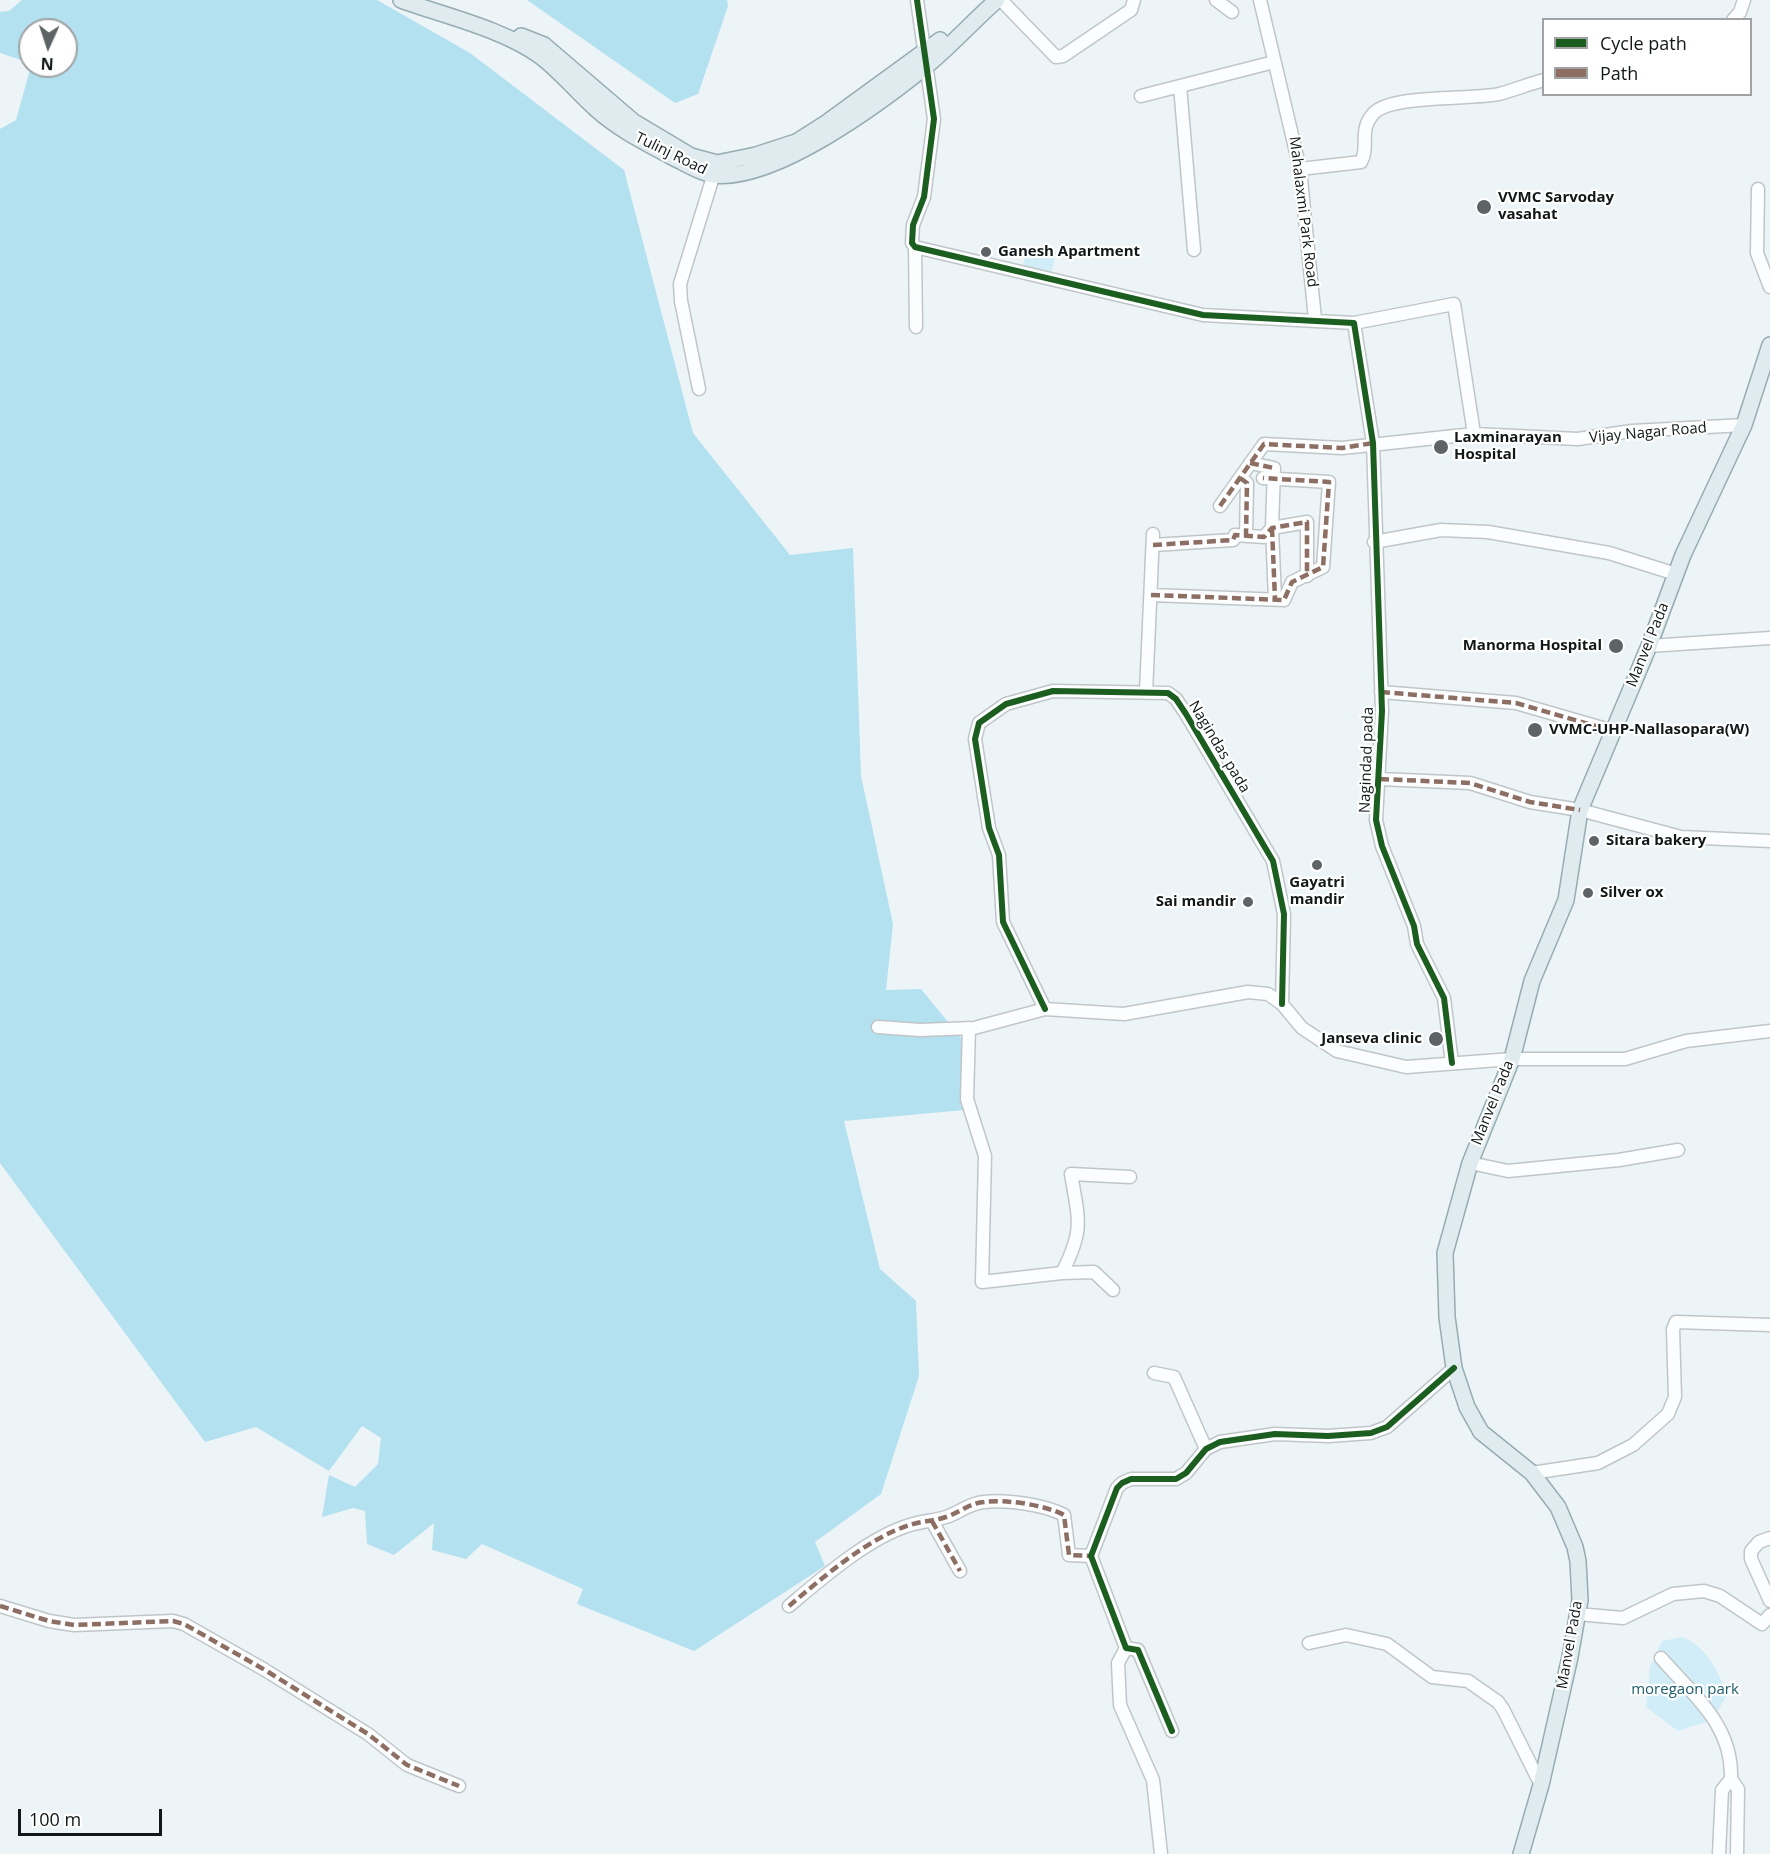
<!DOCTYPE html>
<html>
<head>
<meta charset="utf-8">
<style>
  body { margin:0 }
  #map { position:relative; width:1770px; height:1854px; overflow:hidden; background:#ecf4f7; font-family:"Open Sans",sans-serif }
  canvas { display:block }
  .legend { position:absolute; left:1542px; top:18px; width:210px; height:78px; box-sizing:border-box; background:#fff; border:2px solid #a0a2a3; margin:0; padding:8px 10px; list-style:none; font-size:18px; color:#121718 }
  .legend li { display:flex; align-items:center; gap:12px; height:30px }
  .legend b { width:30px; border:2px solid #a0a2a3 }
  .north { position:absolute; left:18px; top:18px; width:60px; height:60px; box-sizing:border-box; background:#fff; border:2px solid #a0a2a3; border-radius:50%; rotate:183deg; font-size:16px; font-weight:700; line-height:24px; text-align:center; color:#121718 }
  .north::after { content:''; display:block; margin:auto; width:21px; height:27px; background:#5e6466; clip-path:polygon(50% 0,100% 100%,50% 72%,0 100%) }
  .scale { position:absolute; left:18px; top:1809px; width:144px; height:27px; box-sizing:border-box; border:3px solid #121718; border-top:0; padding-left:8px; font-size:18px; line-height:21px; white-space:nowrap; color:#121718; -webkit-text-stroke:4px #fff; paint-order:stroke }
</style>
</head>
<body>
<div id="map">
<canvas width="1770" height="1854"></canvas>
<ul class="legend">
<li><b style="height:8px;background:#1b5e20"></b>Cycle path</li>
<li><b style="height:8px;background:#8d6e63"></b>Path</li>
</ul>
<div class="north">N</div>
<div class="scale">100 m</div>
</div>
<script>
const g = document.querySelector('canvas').getContext('2d');
g.lineJoin = 'round';
function paint(path, color) {
  g.fillStyle = color;
  g.fill(path, 'evenodd');
}
function stroke(path, color, width, dash) {
  g.strokeStyle = color;
  g.lineWidth = width;
  g.lineCap = dash ? 'butt' : 'round';
  g.setLineDash(dash || []);
  g.stroke(path);
}
function drawText(font, color, halo, rows, align = 'center') {
  g.font = font + ' "Open Sans",sans-serif';
  g.lineWidth = 4.5;
  g.setLineDash([]);
  g.textBaseline = 'middle';
  g.strokeStyle = halo;
  g.fillStyle = color;
  for (const [text, x, y, turn = 0] of rows) {
    g.save();
    g.translate(x, y);
    g.rotate((+turn || 0) * Math.PI / 180);
    g.textAlign = isNaN(turn) ? turn : align;
    if (halo) g.strokeText(text, 0, 0);
    g.fillText(text, 0, 0);
    g.restore();
  }
}
paint(new Path2D(`
  M1026 247 1056 253 1051 275 1023 267Z
  M1682 1637C1707 1646 1717 1671 1728 1694L1712 1720 1678 1731 1646 1707 1650 1667 1662 1641Z`), '#d1eef8');
paint(new Path2D(`
  M22 0H377L470 53 624 170 693 433 790 555 853 548 861 776 893 924 886 990 921 989 962 1039 964 1110 844 1121 880 1269 916 1301 919 1376 881 1494 815 1542 825 1566 694 1651 577 1604 583 1589 482 1544 466 1559 432 1550 434 1523 394 1555 367 1544 365 1511 353 1508 322 1517 329 1475 355 1487 378 1464 381 1438 362 1426 329 1471 256 1427 205 1442 0 1163V129L16 120 31 66H66V30H30V63L0 53V12L9 11Z
  M527 0H727L728 6 698 94 675 103Z`), '#b3e1ef');
const minor = new Path2D(`
  M917 0 934 119 924 197 913 225 912 243 915 247 1203 315 1354 323 1373 443 1382 711 1376 820 1382 846 1414 926 1417 944 1444 998 1452 1063
  M1001 0 1056 57 1063 56 1131 10 1134 0
  M1216 0 1232 12
  M1260 0 1300 169 1315 319
  M1733 20 1740 12 1744 0
  M1180 86 1194 250
  M1141 96 1274 62
  M1300 169 1361 162C1370 146 1358 131 1373 114 1390 94 1471 100 1499 94 1514 90 1529 84 1544 80
  M1758 189 1757 253 1770 287
  M915 247 916 327
  M1354 323 1454 304 1474 434
  M699 389 681 301 680 284 716 167
  M1250 463 1274 468 1272 528 1275 599
  M1240 478 1247 483 1246 536
  M1220 506 1264 444 1342 448 1474 434 1578 439 1632 431 1744 425
  M1374 542 1441 530 1488 532 1609 553 1676 574
  M1153 545 1233 540 1235 535 1264 537 1272 528 1307 522V576
  M1151 595 1284 600 1292 582 1323 567 1329 482 1263 478
  M1649 646 1770 638
  M1381 692 1516 703 1613 731
  M1146 693 1153 534
  M1380 779 1470 783 1530 802 1580 810 1681 837 1770 841
  M1045 1009 1003 922 999 855 989 828 975 739 979 723 1006 704 1053 691 1168 693 1176 699 1186 714 1273 861 1284 914 1282 1004
  M878 1027 920 1030 974 1028 1045 1009 1124 1014 1248 992 1268 994 1282 1004 1302 1028 1337 1051 1406 1067 1512 1059H1625L1686 1041 1770 1031
  M969 1028 967 1099 985 1156 982 1282 1062 1273C1084 1230 1079 1221 1071 1174L1130 1177
  M1470 1163 1508 1171 1619 1160 1678 1150
  M1062 1273 1094 1272 1113 1290
  M1154 1373 1174 1377 1206 1449
  M1532 1473 1598 1463 1633 1445 1668 1414 1675 1397 1673 1329 1676 1322 1770 1325
  M932 1521 960 1571
  M1770 1538 1759 1542 1751 1551V1559L1770 1601
  M0 1606 49 1621 74 1625 173 1621 184 1624 265 1670 368 1734 407 1765 459 1786
  M789 1606C821 1579 869 1537 910 1525 922 1521 934 1521 946 1517 959 1513 969 1503 984 1502 1006 1499 1045 1505 1064 1515L1069 1555 1091 1556
  M1577 1614 1623 1618 1673 1594 1704 1591 1720 1596 1762 1624 1770 1615
  M1309 1643 1346 1635 1387 1644 1432 1677 1468 1681 1498 1702 1503 1709 1541 1785
  M1126 1648 1118 1663 1120 1705 1153 1780 1161 1854
  M1661 1658C1694 1696 1733 1725 1731 1779
  M1172 1731 1138 1650 1126 1648 1091 1556 1117 1488 1122 1483 1131 1479H1176L1186 1473 1206 1449 1220 1442 1275 1434 1328 1436 1371 1433 1387 1427 1454 1368
  M1719 1854 1722 1790 1731 1779 1738 1789 1737 1854`);
const major = new Path2D(`
  M401 0C445 16 503 29 540 56 560 71 577 92 596 109 618 129 646 143 672 157 685 163 699 173 714 175 774 182 879 104 924 68 950 47 972 22 997 0
  M521 36 544 45 634 122 691 156 717 163 756 155 796 142 826 123 940 40
  M1521 1854 1541 1785 1570 1657 1580 1600 1578 1561 1575 1547 1558 1507 1532 1473 1481 1432 1467 1407 1454 1368 1447 1317 1445 1253 1470 1163 1512 1059 1532 981 1566 900 1580 810 1649 646 1683 555 1744 425 1770 345`);
stroke(minor, '#c0c6c8', 15);
stroke(major, '#96acb2', 18);
stroke(minor, '#fcfdfe', 12);
stroke(major, '#dfebee', 15);
stroke(new Path2D(`
  M1250 463 1274 468
  M1240 478 1247 483 1246 536
  M1220 506 1264 444 1342 448 1373 443
  M1272 528 1275 599
  M1153 545 1233 540 1235 535 1264 537 1272 528 1307 522V576
  M1151 595 1284 600 1292 582 1323 567 1329 482 1263 478
  M1381 692 1516 703 1613 731
  M1380 779 1470 783 1530 802 1580 810
  M932 1521 960 1571
  M0 1606 49 1621 74 1625 173 1621 184 1624 265 1670 368 1734 407 1765 459 1786
  M789 1606C821 1579 869 1537 910 1525 922 1521 934 1521 946 1517 959 1513 969 1503 984 1502 1006 1499 1045 1505 1064 1515L1069 1555 1091 1556`), '#8d6e63', 4.5, [9, 4.5]);
stroke(new Path2D(`
  M917 0 934 119 924 197 913 225 912 243 915 247 1203 315 1354 323 1373 443 1382 711 1376 820 1382 846 1414 926 1417 944 1444 998 1452 1063
  M1045 1009 1003 922 999 855 989 828 975 739 979 723 1006 704 1053 691 1168 693 1176 699 1186 714 1273 861 1284 914 1282 1004
  M1172 1731 1138 1650 1126 1648 1091 1556 1117 1488 1122 1483 1131 1479H1176L1186 1473 1206 1449 1220 1442 1275 1434 1328 1436 1371 1433 1387 1427 1454 1368`), '#1b5e20', 6);
for (const [x, y, r, color] of [
  [1484,207,8,"#5e6466"],
  [986,252,6,"#5e6466"],
  [1441,447,8,"#5e6466"],
  [1616,646,8,"#5e6466"],
  [1535,730,8,"#5e6466"],
  [1594,841,6,"#5e6466"],
  [1317,865,6,"#5e6466"],
  [1588,893,6,"#5e6466"],
  [1248,902,6,"#5e6466"],
  [1436,1039,8,"#5e6466"]
]) {
  const dot = new Path2D();
  dot.arc(x, y, r, 0, 2 * Math.PI);
  g.fillStyle = color;
  g.fill(dot);
  stroke(dot, '#fff', 2);
}
drawText('15px', '#121718', '#fff', [
  ["Tulinj Road",671,154,26],
  ["Mahalaxmi Park Road",1303,212,83],
  ["Vijay Nagar Road",1648,433,-5],
  ["Manvel Pada",1648,645,-68],
  ["Nagindas pada",1219,747,59],
  ["Nagindad pada",1367,760,-88],
  ["Manvel Pada",1493,1103,-68],
  ["Manvel Pada",1570,1645,-80]
]);
drawText('bold 15px', '#121718', '#fff', [
  ["VVMC Sarvoday",1498,198],
  ["vasahat",1498,215],
  ["Ganesh Apartment",998,252],
  ["Laxminarayan",1454,438],
  ["Hospital",1454,455],
  ["Manorma Hospital",1602,646,"right"],
  ["VVMC-UHP-Nallasopara(W)",1549,730],
  ["Sitara bakery",1606,841],
  ["Gayatri",1317,883,"center"],
  ["mandir",1317,900,"center"],
  ["Silver ox",1600,893],
  ["Sai mandir",1236,902,"right"],
  ["Janseva clinic",1422,1039,"right"]
], 'left');
drawText('15px', '#1c5b6c', '#fff', [
  ["moregaon park",1685,1690]
]);
</script>
</body>
</html>
